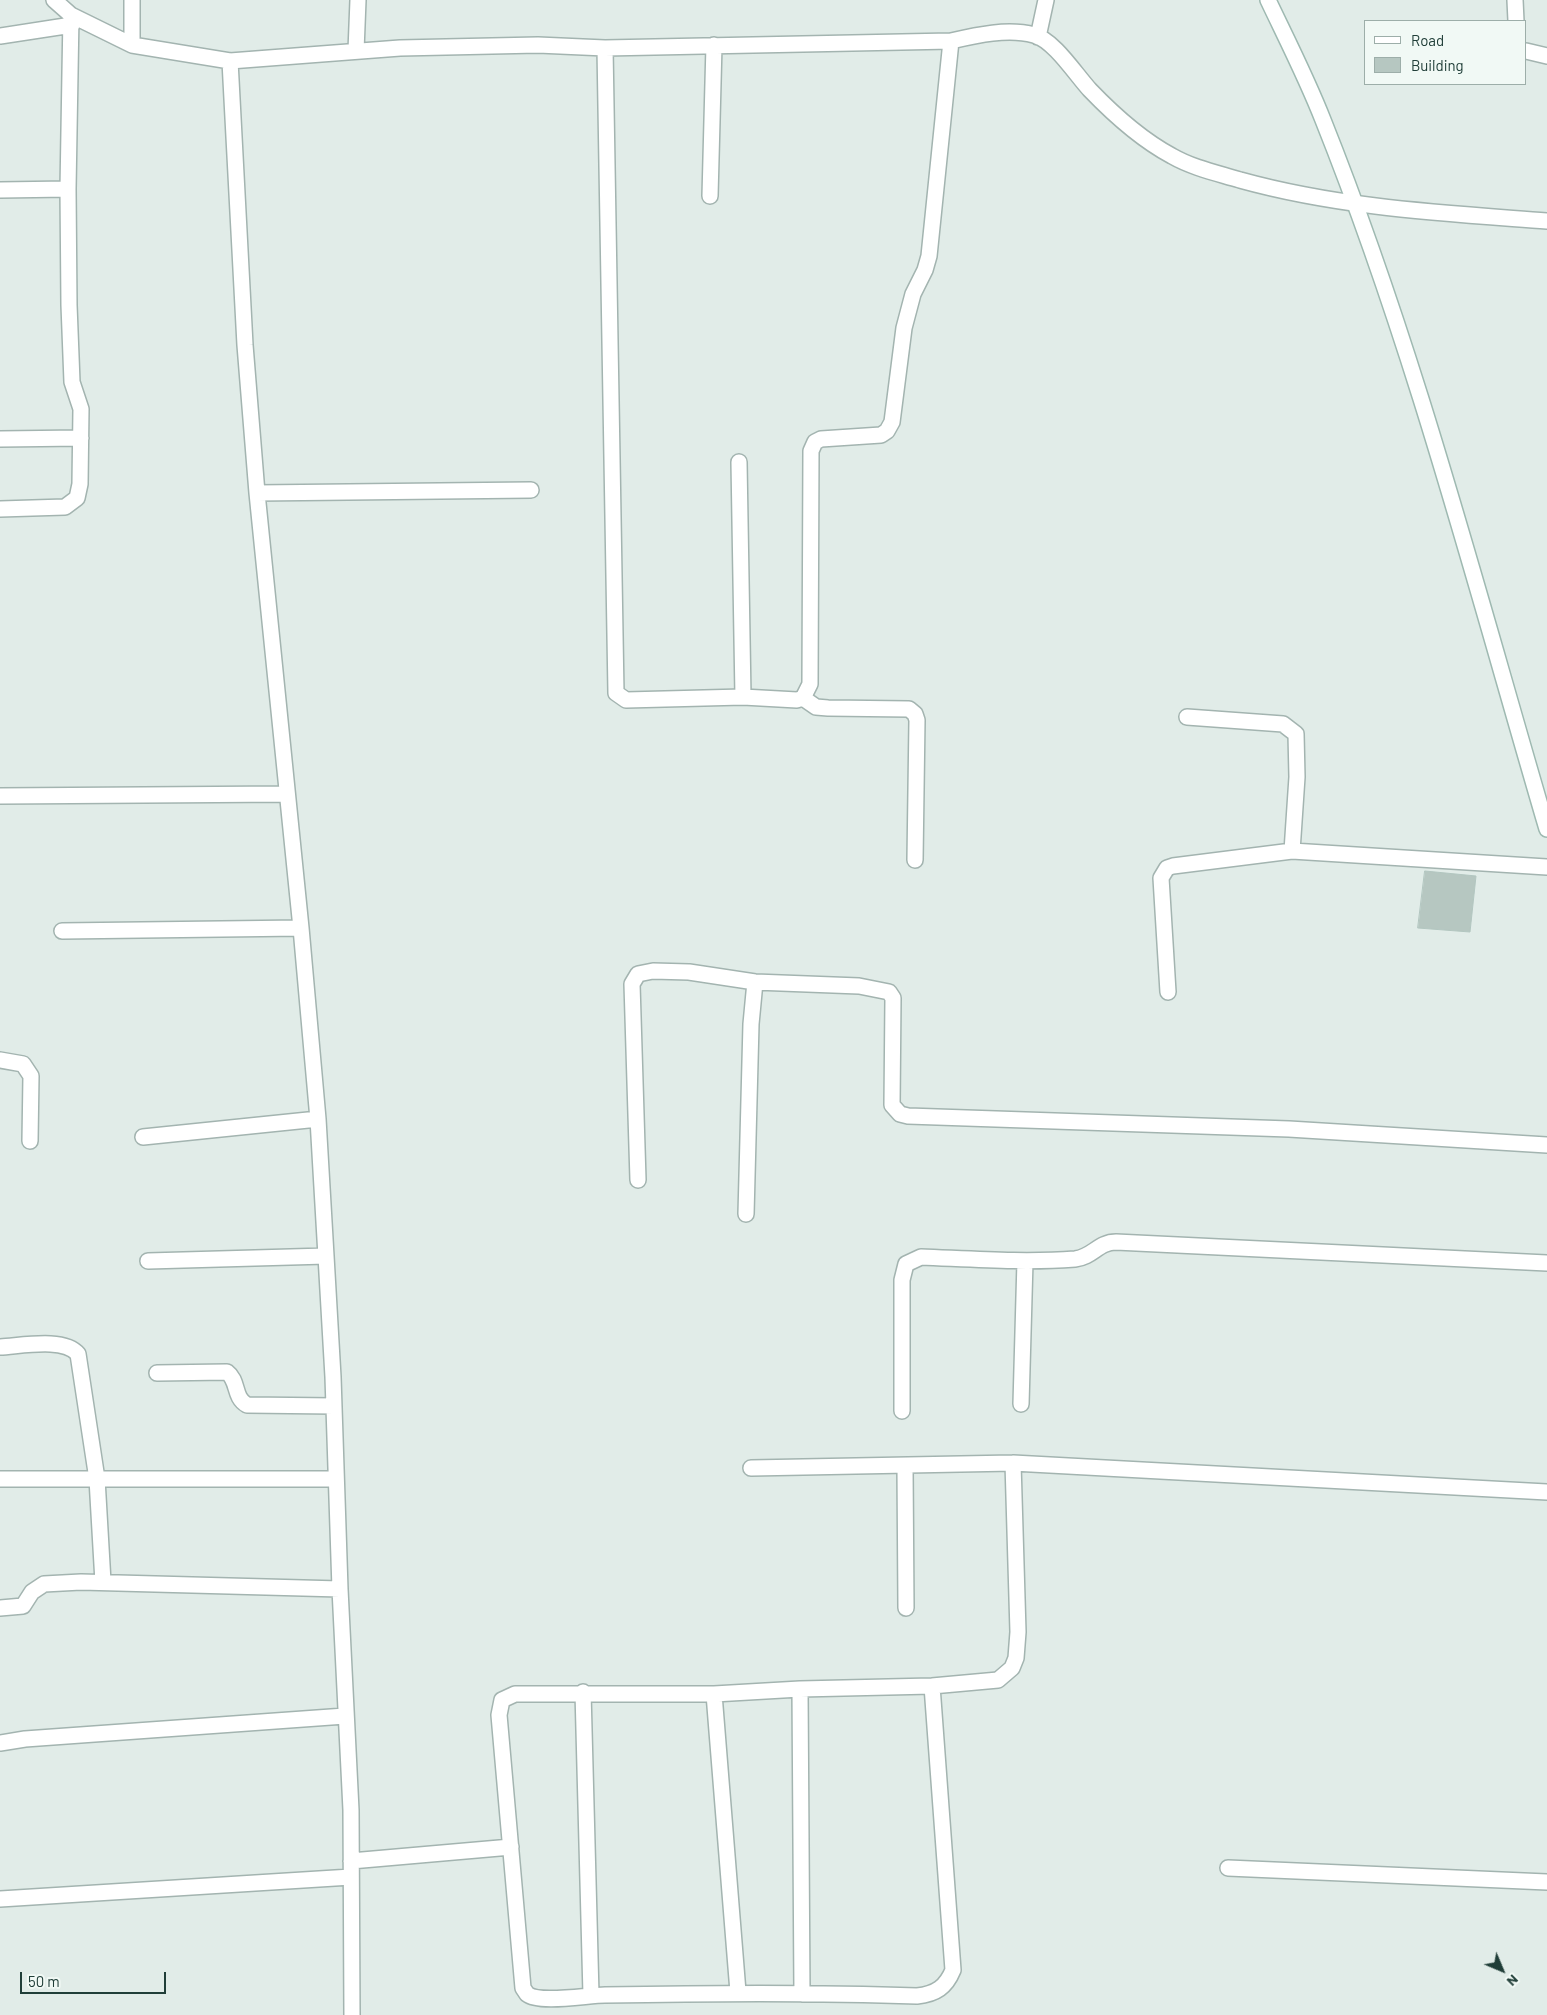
<!DOCTYPE html>
<html>
<head>
<meta charset="utf-8">
<style>
  body { margin:0 }
  #map { position:relative; width:1547px; height:2015px; overflow:hidden; background:#e1ece8; font-family:Barlow,sans-serif }
  canvas { display:block }
  .legend { position:absolute; left:1364px; top:20px; width:162px; height:65px; box-sizing:border-box; background:#f1f9f5; border:1px solid #9daea9; margin:0; padding:6px 9px; list-style:none; font-size:15px; color:#203e38 }
  .legend li { display:flex; align-items:center; gap:10px; height:25px }
  .legend b { width:25px; border:1px solid #9daea9 }
  .north { position:absolute; left:1477px; top:1945px; width:50px; height:50px; -webkit-text-stroke:4px #f1f9f5; paint-order:stroke; rotate:135deg; font-size:14px; font-weight:700; line-height:20px; text-align:center; color:#203e38 }
  .north::after { content:''; display:block; margin:auto; width:18px; height:22px; background:#203e38; clip-path:polygon(50% 0,100% 100%,50% 72%,0 100%) }
  .scale { position:absolute; left:20px; top:1972px; width:146px; height:22px; box-sizing:border-box; border:2px solid #203e38; border-top:0; padding-left:6px; font-size:15px; line-height:18px; white-space:nowrap; color:#203e38; -webkit-text-stroke:4px #f1f9f5; paint-order:stroke }
</style>
</head>
<body>
<div id="map">
<canvas width="1547" height="2015"></canvas>
<ul class="legend">
<li><b style="height:6px;background:#fff"></b>Road</li>
<li><b style="height:14px;background:#b6c7c1"></b>Building</li>
</ul>
<div class="north">N</div>
<div class="scale">50 m</div>
</div>
<script>
const g = document.querySelector('canvas').getContext('2d');
g.lineJoin = 'round';
function paint(path, color) {
  g.fillStyle = color;
  g.fill(path, 'evenodd');
}
function stroke(path, color, width, dash) {
  g.strokeStyle = color;
  g.lineWidth = width;
  g.lineCap = dash ? 'butt' : 'round';
  g.setLineDash(dash || []);
  g.stroke(path);
}
const building = new Path2D(`
  M1425 871 1476 876 1470 932 1418 928Z`);
paint(building, '#b6c7c1');
stroke(building, '#b2c6c0', 1);
const street = new Path2D(`
  M54 0 71 15 132 45 230 61 400 48 538 45 605 48 951 41C977 35 1008 28 1034 35 1054 40 1076 75 1090 90 1114 115 1142 140 1172 156 1193 168 1217 173 1240 180 1341 208 1443 213 1547 221
  M1515 0 1516 21
  M0 36 72 25
  M1038 37 1046 0
  M132 45V0
  M605 48 616 693 626 700 743 697 797 700 803 698 810 684 811 451 815 442 821 439 881 435 887 431 892 422 904 328 913 294 925 270 929 256 951 41
  M356 51 358 0
  M1526 51 1547 56
  M230 61 245 345 257 493 301 928 318 1119 326 1256 333 1377 340 1589 351 1810 352 2015
  M0 190 68 189
  M710 196 714 45
  M0 439 81 438
  M739 462 743 697
  M257 493 531 490
  M0 509 65 507 77 498 80 484 81 409 72 382 69 305 68 189 71 15
  M803 698 816 707 828 708 909 709 915 714 917 720 915 860
  M1187 717 1283 724 1296 734 1297 777 1292 851
  M0 796 287 794
  M62 931 301 928
  M1168 992 1161 878 1167 868 1173 866 1292 851 1547 867
  M0 1060 23 1064 31 1076 30 1141
  M143 1137 318 1119
  M638 1180 632 984 638 974 653 971 689 972 755 982 859 986 889 992 893 998 892 1105 900 1114 908 1116 1289 1129 1547 1145
  M746 1214 751 1024 755 982
  M148 1261 326 1256
  M0 1347C21 1346 64 1337 78 1354L97 1479 103 1582
  M157 1373 227 1372C239 1381 233 1397 247 1405L334 1406
  M1021 1404 1025 1261
  M902 1411V1280L906 1264 921 1257C972 1259 1024 1263 1075 1259 1093 1257 1098 1242 1116 1242L1547 1263
  M905 1467 906 1608
  M751 1468 1013 1463 1547 1492
  M0 1479H336
  M0 1608 23 1606 32 1592 44 1584 81 1582 340 1589
  M932 1686 953 1970C946 1987 936 1994 917 1996 813 1992 709 1993 605 1995 588 1995 539 2004 527 1994L523 1988 499 1715 502 1700 515 1694H714L800 1689 932 1686 998 1680 1012 1668 1016 1658 1018 1632 1013 1463
  M800 1689 802 1994
  M583 1692 591 1995
  M714 1694 738 1992
  M0 1743 25 1739 345 1716
  M351 1861 511 1847
  M1228 1868 1547 1882
  M0 1899 351 1877`);
const secondary = new Path2D(`
  M1268 0C1287 40 1307 79 1323 120 1415 350 1477 591 1547 829`);
stroke(street, '#a3b4b0', 18);
stroke(secondary, '#9eb9b1', 18);
stroke(street, '#fff', 15);
stroke(secondary, '#fff', 15);
</script>
</body>
</html>
